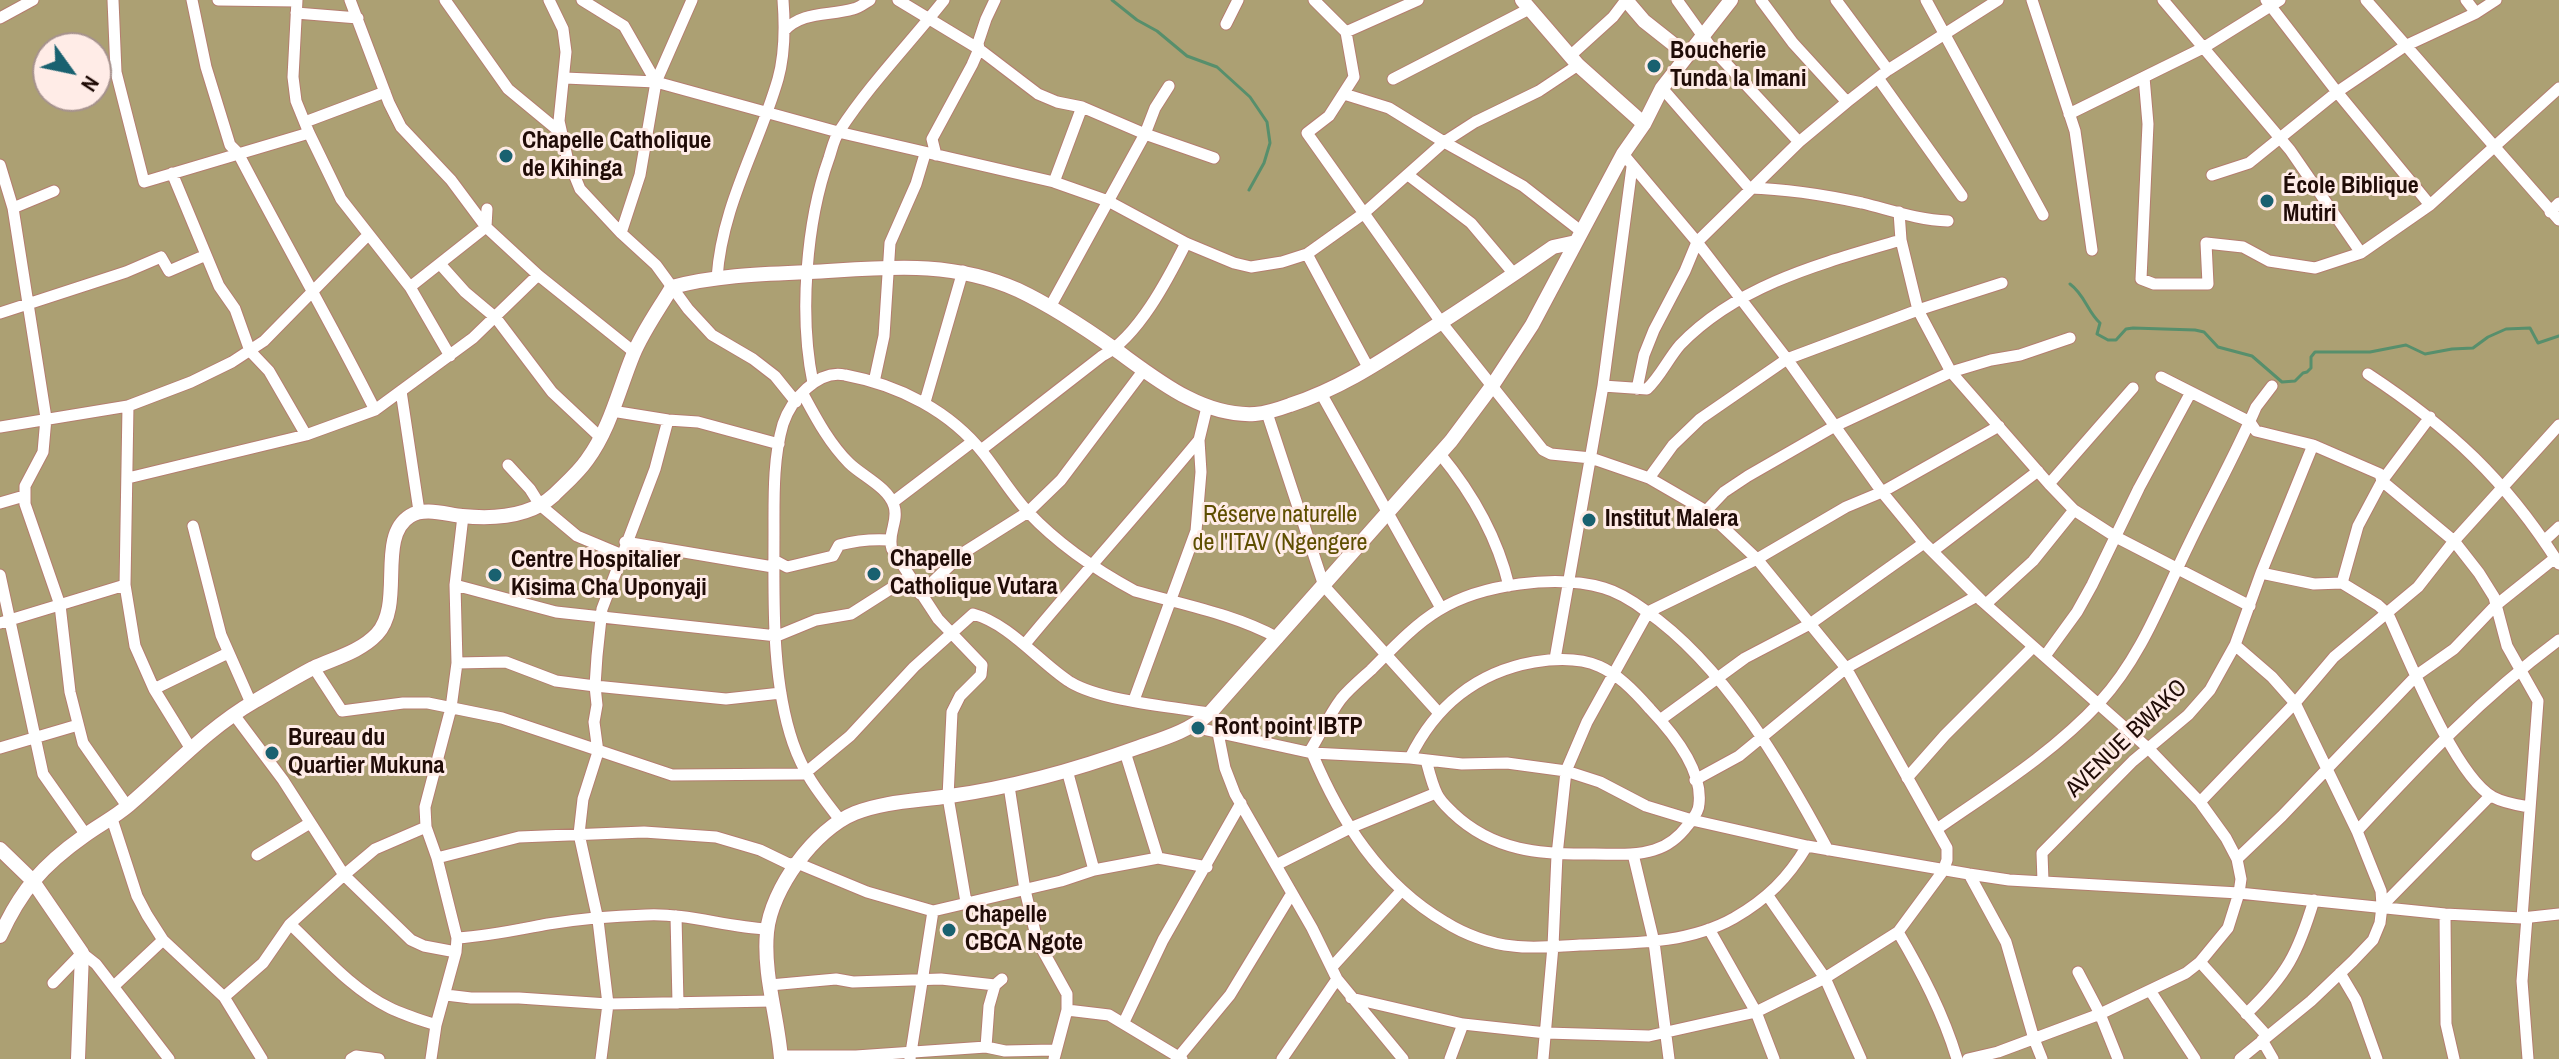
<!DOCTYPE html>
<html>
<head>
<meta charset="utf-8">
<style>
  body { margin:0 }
  #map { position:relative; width:2559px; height:1059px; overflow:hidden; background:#fbc0b0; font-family:"Archivo Narrow",sans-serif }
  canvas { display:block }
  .north { position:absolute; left:32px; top:32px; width:80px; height:80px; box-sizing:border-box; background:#ffece7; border:2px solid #a6928d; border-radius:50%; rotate:123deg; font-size:22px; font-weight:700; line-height:32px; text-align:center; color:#200c07 }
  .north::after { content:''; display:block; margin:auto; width:28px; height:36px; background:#196170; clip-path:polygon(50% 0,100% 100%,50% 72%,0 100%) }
</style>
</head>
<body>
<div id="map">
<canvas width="2559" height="1059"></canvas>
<div class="north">N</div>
</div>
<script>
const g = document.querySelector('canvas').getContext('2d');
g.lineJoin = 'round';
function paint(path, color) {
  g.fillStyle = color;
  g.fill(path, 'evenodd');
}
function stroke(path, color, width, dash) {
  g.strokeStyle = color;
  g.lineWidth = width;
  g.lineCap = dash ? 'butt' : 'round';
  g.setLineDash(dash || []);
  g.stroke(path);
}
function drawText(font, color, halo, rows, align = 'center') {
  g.font = font + ' "Archivo Narrow",sans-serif';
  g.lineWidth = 6;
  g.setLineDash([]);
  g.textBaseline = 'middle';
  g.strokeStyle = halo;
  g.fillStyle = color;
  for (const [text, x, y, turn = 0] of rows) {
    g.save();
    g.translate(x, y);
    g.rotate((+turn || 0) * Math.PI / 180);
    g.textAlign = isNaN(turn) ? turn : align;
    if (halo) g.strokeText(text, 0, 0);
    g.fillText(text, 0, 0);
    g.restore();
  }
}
paint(new Path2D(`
  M0 0H2559V1059H0ZM48 48H96V96H48Z`), '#aca073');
stroke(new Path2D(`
  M1112 0 1137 20 1157 31 1187 56 1217 67 1250 97 1267 122 1270 143 1264 163 1249 190
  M2070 284C2085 295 2087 311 2100 323L2097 334 2108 340H2116L2126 329 2133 328 2195 330 2204 332 2218 347 2252 356 2282 382 2295 381 2303 373 2307 372 2311 368V357L2315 352H2370L2406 345 2425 354 2452 349 2473 348 2488 337 2506 329 2530 328 2538 343 2559 336`), '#578f6c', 3);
const minor = new Path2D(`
  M113 0 116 72 144 182 309 133
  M192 0 206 67 230 145 238 153C283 240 332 324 375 410
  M218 0 296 1
  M297 0 293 77 296 101 309 133 341 199 410 287 450 356
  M350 0 389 103 401 127 451 180 486 227 538 275 634 352
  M445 0 508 89 560 132
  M549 0 563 29 566 52 559 121 567 157 580 189 621 233 656 265 688 309 712 335 753 359 775 376 796 402
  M582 0 624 26 656 82
  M898 0 979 49 1038 94 1057 102 1082 107 1145 134 1214 158
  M1314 0 1346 32 1354 77 1329 116 1307 133 1441 322 1543 450 1551 454 1591 458 1649 478 1706 511 1757 559 1846 668 1947 848V860L1943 871 1898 932 1825 978 1756 1012 1649 1036 1546 1033 1463 1024 1351 998
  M1677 0 1710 46 1799 142
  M1761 0 1793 43 1847 102
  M1836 0 1888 70
  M1926 0 2043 215
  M2032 0 2075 131 2092 250
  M2163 0 2290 150 2361 253
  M2266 0 2337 92 2430 205
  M2366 0 2559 220
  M2466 0 2476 13
  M296 13 358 18
  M0 18 33 0
  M1226 24 1238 0
  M784 31C802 11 829 16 853 9 859 8 865 3 870 0
  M1346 32 1418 0
  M1570 56 1613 17 1626 0
  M2144 77 2148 124 2141 279 2154 284H2208L2206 243 2243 247 2269 261 2315 268 2361 253 2430 205 2559 88
  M565 78 656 82 838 132 1054 182 1108 201 1186 243 1234 263 1251 267 1282 262 1307 254 1363 214 1444 142 1475 122 1539 91 1578 65
  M1878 78 1962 196
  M1393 79 1529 9
  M1662 88 1749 188C1787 189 1825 195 1862 203 1891 210 1918 220 1948 221
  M1344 94 1389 108 1444 142 1523 186 1582 232
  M2069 114 2203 48 2280 0
  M305 122 385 92
  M1623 154 1697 242 1787 359 1882 492 1924 543 1982 601 2149 749 2200 802 2226 838 2237 859 2241 879 2239 893 2228 928 2200 962 2186 973 2100 1014 1998 1052 1968 1059
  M936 155 932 139 972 65 979 49 978 43 986 19 995 0
  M0 165 13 208 46 418 43 452 25 486V504L60 605 70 692 83 743 127 806
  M172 173 219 286 235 309 250 351 269 371 306 435
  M1408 175 1471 223 1514 274
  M2212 175 2249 163 2337 92 2405 46 2476 13 2496 0
  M1054 182 1082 107
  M13 208 54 191
  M1899 212 1901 240 1918 310 1951 372 2049 484 2074 510 2116 537 2250 606
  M2550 212 2559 203
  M621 233 640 175 656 82 692 0
  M1307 254 1369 369
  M440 264 465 292 496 318 552 392 600 437
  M717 278C722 205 758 148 778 79 785 54 785 26 783 0
  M410 287 486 227 487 209
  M1050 307 1145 134 1155 108 1169 86
  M0 313 126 272 161 257 169 271 206 255
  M2368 374C2450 428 2506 480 2559 564
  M2161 377 2250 422 2256 431 2313 445 2380 474 2382 481 2454 541 2479 573 2494 597 2507 646 2538 701 2522 918
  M874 382 884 336 890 243 916 184 925 154
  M813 383C799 316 806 222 829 158 832 149 834 138 840 130 870 84 910 43 944 0
  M1603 386 1647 389C1660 377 1668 359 1680 345 1739 284 1823 263 1901 240
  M1637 389 1644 355 1654 330 1685 271 1697 242 1799 142 1847 102 1888 70 1998 0
  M401 391 419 511
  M803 394C816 418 829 443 849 463 862 476 888 487 894 506 899 521 887 534 892 549L938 619 982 665 981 675 960 696 952 712 948 797 966 902
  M1322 395 1441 608
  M925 402 963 271
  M128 406 125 585 135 646 154 689 191 749
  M612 411 668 420 698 422 779 444
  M1267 413 1324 586 1438 712
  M0 427 128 406 191 382 232 362 264 341 368 235
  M981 450 1102 356C1138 337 1168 279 1186 243
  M1440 454C1473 494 1497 536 1509 586
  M508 465 530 489 540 505 577 536 620 554
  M128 478 306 435 375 410 473 338 538 275
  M1649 478 1673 445 1700 419 1787 359 1918 310 2002 283
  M2049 484 2133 388
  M893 502 972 442
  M0 503 24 496
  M1706 511 1724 492 1748 476 1835 426 1951 372 1991 360 2020 355 2070 338
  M193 526 221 635 251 703
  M2545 540 2559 527
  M625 542 773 567
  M1933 551 2038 471
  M774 560 787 567 833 556 839 545C854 541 873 539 889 540
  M2261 573 2314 584 2342 583 2378 605 2388 614C2408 657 2455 776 2493 797 2504 803 2517 805 2529 807
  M0 575 43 774 86 835
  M2342 583 2358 526 2382 481 2430 417
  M455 585 556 612 777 636 816 620 851 614 909 577
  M920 594 963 553 1028 512 1061 480 1143 371
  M1986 604 2033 561 2074 510
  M0 623 125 585
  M1025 644C1082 575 1142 509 1199 440
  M2235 645 2272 677 2295 703 2357 831 2381 891 2382 906 2380 923 2373 940 2353 961 2311 1001 2240 1059
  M2045 656 2077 612 2092 585 2139 488 2191 392
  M1555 659 1603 386 1632 167
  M457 663 506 662 556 681 595 686 726 699 781 693
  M314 668 342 711 403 703H428L502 718 672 775 804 774 850 736 914 667 973 614C1010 624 1039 662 1070 682 1101 701 1172 707 1210 713
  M154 689 228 653
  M1134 700 1196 531 1201 472 1199 440 1207 407
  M235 716 283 780 344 875 411 940 424 946 456 952
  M1660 720 1745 658 1810 624 1924 543
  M1193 727 1312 753 1410 758 1462 764 1507 763 1566 771 1600 782 1646 806 1692 820 1807 846 1969 874 2009 880 2239 893 2445 914 2522 918 2559 914
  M1218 733 1225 768 1235 794 1312 928 1337 979 1403 1059
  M0 748 78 725
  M1310 751C1320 735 1329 715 1341 699 1349 689 1361 679 1371 670 1392 649 1414 625 1439 610 1481 584 1557 574 1604 588 1618 592 1634 602 1646 611 1724 665 1784 768 1828 850
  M1125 752 1158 858
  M1312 753C1340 820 1380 884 1445 922 1464 934 1490 944 1513 946 1535 949 1558 946 1580 945 1632 943 1688 944 1734 918 1767 899 1788 878 1807 846
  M1410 758C1435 706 1477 672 1534 662 1591 653 1613 667 1650 709 1672 732 1703 770 1699 804 1699 812 1692 820 1688 825 1679 837 1668 846 1654 850 1635 856 1614 854 1594 854 1541 855 1493 851 1453 813 1447 807 1440 801 1437 794 1432 784 1429 771 1426 760
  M1067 770 1094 870
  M1907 778 1945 735 2033 647
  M1695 780 1739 756 1846 668 1977 596
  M1009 786 1025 890 1037 940 1067 994V1010L1054 1059
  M2200 802 2295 703 2334 657 2418 587 2454 541 2559 425
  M112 819 137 896 147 915 163 940 224 997 262 1059
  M840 820C820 794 804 775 793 743 771 679 774 599 774 532 774 497 773 458 783 424 791 400 818 369 845 375 899 385 950 411 984 454 999 473 1012 495 1028 512 1058 544 1098 571 1135 591 1184 605 1234 614 1278 638
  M1937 829C1993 790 2053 753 2100 702 2142 656 2162 599 2189 544 2211 498 2236 454 2256 407L2272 386
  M2357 831C2422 761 2482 697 2559 640
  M1633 854 1654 942 1669 1059
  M257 855 310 823
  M437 858 519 837 644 832 716 837 760 850 789 864 797 863 867 892 933 911 1061 881 1094 870 1158 858 1207 867
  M2237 859 2282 816 2417 675 2454 649 2495 606 2555 558
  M1276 865 1350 828 1436 793
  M1969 874 2006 942 2034 1039 2042 1059
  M2043 881 2042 853 2133 761 2188 715 2210 690 2235 645 2261 573 2313 445
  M1768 896 1825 978 1861 1059
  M2382 906 2490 796
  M2445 914 2446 1024 2454 1059
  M676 916 678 1003
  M2527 917 2522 981 2528 1059
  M290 924C321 953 351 989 390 1008 404 1015 421 1020 436 1025
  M1709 929 1756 1012 1774 1059
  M1898 932C1922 973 1943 1013 1957 1059
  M457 938C489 936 516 930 548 924 579 919 614 916 646 915 687 913 726 927 767 929
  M2200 962 2267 1036
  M1332 967 1402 890
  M2078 972 2100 1014 2118 1059
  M2340 973 2356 1000 2377 1059
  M53 983 82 953 96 964 169 1059
  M770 985 836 979 853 982 941 979 995 985 1002 979
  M114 986 163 940
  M2151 992 2195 1059
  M446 995 471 998H519L608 1004 773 1001
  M224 997 263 963 290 924 344 875 375 849 426 827
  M1067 1010 1109 1015 1182 1059
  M2246 1014C2287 975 2298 953 2314 900
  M1124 1022 1163 940 1241 803
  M2262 1040 2273 1059
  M986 1047 989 1006 995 985
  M781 1056H856L986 1047 1005 1051 1054 1050
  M351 1059 356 1056 379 1059
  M431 1059 436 1025 456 952 457 938 437 858 426 827 425 807 451 708 457 663 455 585 463 516
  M601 1059 608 1004 598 920 579 834 583 799 598 752 594 722 597 705 595 686 597 656 602 609 655 469 668 420
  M910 1059 933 911
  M1177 1059 1230 995 1292 893
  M1282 1059 1337 979
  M1450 1059 1463 1024
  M1543 1059 1553 946 1557 855 1566 771 1587 722 1648 612 1757 559 1846 507 1882 492 1999 426`);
const tertiary = new Path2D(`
  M1522 0 1578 65 1644 124
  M1626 0 1644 21 1687 55
  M0 849 32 880 82 953 78 1059
  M0 936C21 890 43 865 84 836 99 825 115 817 129 805 170 770 208 728 255 701 274 690 294 678 313 668 335 658 360 652 377 634 405 604 376 537 410 516 424 507 445 514 462 516 492 519 530 517 554 495 565 484 578 473 587 460 610 429 619 389 633 355 643 331 659 309 672 287 718 275 764 274 810 272 883 268 949 259 1018 290 1052 306 1085 328 1116 350 1156 379 1202 417 1255 414 1268 413 1279 409 1290 405 1341 388 1378 363 1423 334 1467 306 1510 277 1553 247L1576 242
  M781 1059C778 1017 763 975 767 932 771 889 815 829 855 813 885 801 918 801 950 796 1015 787 1078 769 1139 747 1165 738 1189 731 1210 713L1451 441 1492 386 1532 325 1623 154 1644 124 1662 88 1731 0`);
stroke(minor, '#b47d6f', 13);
stroke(tertiary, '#b47d6f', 16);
stroke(minor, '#fff', 11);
stroke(tertiary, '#fff', 14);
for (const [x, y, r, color] of [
  [1654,66,8,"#196170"],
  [506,156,8,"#196170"],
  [2267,201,8,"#196170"],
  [1589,520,8,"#196170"],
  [874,574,8,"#196170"],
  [495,575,8,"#196170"],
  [1198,728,8,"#196170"],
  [272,753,8,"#196170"],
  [949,930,8,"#196170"]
]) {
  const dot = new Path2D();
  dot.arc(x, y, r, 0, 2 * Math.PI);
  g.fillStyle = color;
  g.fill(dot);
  stroke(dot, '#ffece7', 3);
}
drawText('bold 24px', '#200c07', '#ffece7', [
  ["Boucherie",1670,52],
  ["Tunda la Imani",1670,80],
  ["Chapelle Catholique",522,142],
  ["de Kihinga",522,170],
  ["École Biblique",2283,187],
  ["Mutiri",2283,215],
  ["Institut Malera",1605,520],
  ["Chapelle",890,560],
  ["Catholique Vutara",890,588],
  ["Centre Hospitalier",511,561],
  ["Kisima Cha Uponyaji",511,589],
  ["Ront point IBTP",1214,728],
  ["Bureau du",288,739],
  ["Quartier Mukuna",288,767],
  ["Chapelle",965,916],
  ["CBCA Ngote",965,944]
], 'left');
drawText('24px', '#5e4e00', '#ffece7', [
  ["Réserve naturelle",1280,516],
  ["de l'ITAV (Ngengere",1280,544]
]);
drawText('24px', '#200c07', '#ffece7', [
  ["AVENUE BWAKO",2127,739,-44]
]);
</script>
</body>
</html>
